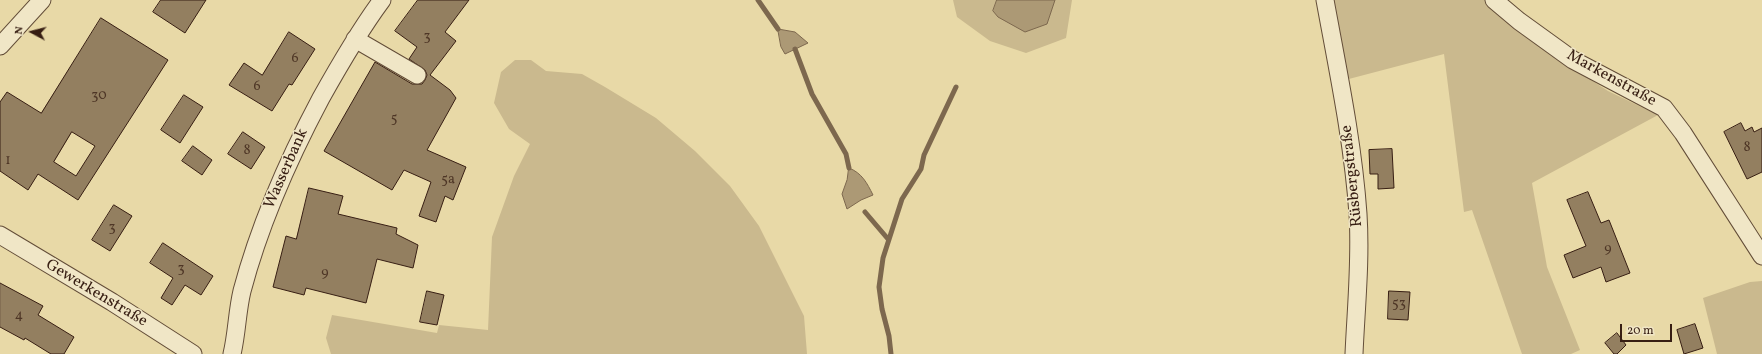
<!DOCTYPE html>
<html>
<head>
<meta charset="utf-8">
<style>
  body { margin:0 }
  #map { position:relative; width:1762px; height:354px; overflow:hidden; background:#e8d9a7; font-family:Vollkorn,serif }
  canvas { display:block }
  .north { position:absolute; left:12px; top:12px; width:40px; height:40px; -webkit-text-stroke:3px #f0e6c6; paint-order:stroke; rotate:277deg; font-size:11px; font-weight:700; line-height:16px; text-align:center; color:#371e13 }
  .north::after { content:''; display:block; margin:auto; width:14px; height:18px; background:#371e13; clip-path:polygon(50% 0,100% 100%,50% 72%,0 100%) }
  .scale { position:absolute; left:1620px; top:324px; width:52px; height:18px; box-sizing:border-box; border:2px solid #371e13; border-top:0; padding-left:5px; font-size:12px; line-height:14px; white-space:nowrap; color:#371e13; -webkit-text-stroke:3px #f0e6c6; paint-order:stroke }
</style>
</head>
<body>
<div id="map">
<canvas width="1762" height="354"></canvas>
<div class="north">N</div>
<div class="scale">20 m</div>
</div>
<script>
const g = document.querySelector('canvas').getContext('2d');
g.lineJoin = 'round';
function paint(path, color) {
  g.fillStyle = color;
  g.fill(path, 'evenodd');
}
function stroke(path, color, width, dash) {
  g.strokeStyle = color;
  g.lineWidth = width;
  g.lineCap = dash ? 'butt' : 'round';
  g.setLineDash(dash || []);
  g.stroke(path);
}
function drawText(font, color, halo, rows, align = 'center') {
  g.font = font + ' Vollkorn,serif';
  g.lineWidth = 3;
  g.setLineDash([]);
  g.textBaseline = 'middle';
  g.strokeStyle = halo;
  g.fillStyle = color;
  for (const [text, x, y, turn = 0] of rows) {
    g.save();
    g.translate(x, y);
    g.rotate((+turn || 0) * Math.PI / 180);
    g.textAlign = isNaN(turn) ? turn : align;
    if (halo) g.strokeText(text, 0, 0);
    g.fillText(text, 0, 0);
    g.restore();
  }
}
paint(new Path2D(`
  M953 0H1072L1066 38 1026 53 990 41 957 17Z
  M1330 0H1485L1504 17 1576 70 1608 91 1658 115 1532 183 1547 267 1580 350 1571 354H1522L1472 210 1464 212 1444 54 1345 80Z
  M515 60H531L546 71 582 74 605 87 656 118 695 151 730 186 759 226 804 316 807 354H331L326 338 332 315 437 333 439 325 488 330 492 237 514 176 530 144 509 129 494 103 501 72Z
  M1762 281V354H1717L1703 298 1750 282Z`), '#cab98e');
const water = new Path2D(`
  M997 0H1055L1047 24 1025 32 998 17 993 11Z
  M778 29 795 32 808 43 785 54 781 47Z
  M849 168C862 173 867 183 873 195L861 200 847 209 842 194 847 180Z`);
paint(water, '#ac9975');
stroke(water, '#7d684e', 1);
stroke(new Path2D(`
  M758 0 778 29
  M795 49 812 94 846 154 849 168
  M865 212 888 239
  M891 354 889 336 882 309 879 287 883 258 902 199 921 169 924 155 956 87`), '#7d684e', 5);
const building = new Path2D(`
  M161 0H206L185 33 153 12Z
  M418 0H469L445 32 456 41 430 75 450 90 456 98 427 150 466 167 453 200 445 196 436 222 419 216 431 182 404 170 392 190 324 151 375 62 412 84H422L425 80 427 75 425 70 409 59 417 47 395 31Z
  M101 18 168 60 78 200 38 174 28 190 0 171V102L7 92 41 113ZM72 132 95 146 76 176 54 162Z
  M289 32 315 49 292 85 289 84 272 111 229 85 244 63 262 75Z
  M184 95 203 107 180 143 161 130Z
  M1741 123 1745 131 1752 127 1754 132 1762 128V172L1747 179 1724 132Z
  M243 132 265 147 251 169 228 154Z
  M193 146 212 160 202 175 182 161Z
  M1392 149 1394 188 1378 189V174H1370L1369 150Z
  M309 188 343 196 338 214 397 228 396 234 418 245 413 268 377 259 366 303 306 288 304 295 273 287 286 236 296 239Z
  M1588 192 1601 223 1609 220 1630 273 1606 282 1601 267 1573 278 1564 255 1586 246 1567 200Z
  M114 205 132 216 110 251 92 240Z
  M163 243 213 276 201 295 185 285 172 305 161 298 173 278 150 263Z
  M0 283 43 306 38 315 74 337 64 354H51L25 338 24 340 0 327Z
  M427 291 444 295 437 325 420 322Z
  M1389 291 1410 292 1408 320 1388 319Z
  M1695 324 1703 348 1684 354 1677 330Z
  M1617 333 1626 345 1617 354H1614L1605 343Z`);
paint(building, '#937f60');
stroke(building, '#371e13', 1);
const minor = new Path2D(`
  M1325 0C1338 71 1353 142 1358 214 1361 260 1356 308 1354 354
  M1494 0 1519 21 1573 60 1664 108 1683 133 1762 256
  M355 39 417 75
  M0 46 42 0
  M0 235 112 302 193 354
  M232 354C237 333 237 312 242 291 260 223 288 160 321 98 340 64 359 31 382 0`);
stroke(minor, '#634d38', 19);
stroke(minor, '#f0e6c6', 17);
drawText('14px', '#4e3626', null, [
  ["3",427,37],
  ["6",295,59],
  ["6",257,87],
  ["30",99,96],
  ["5",394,119],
  ["8",1747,148],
  ["8",247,151],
  ["1",8,161],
  ["5a",448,180],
  ["3",112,228],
  ["9",1608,249],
  ["3",181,269],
  ["9",325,273],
  ["53",1399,304],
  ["4",19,316]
]);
drawText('16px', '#371e13', '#f0e6c6', [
  ["Markenstraße",1611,79,29],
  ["Wasserbank",287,169,-66],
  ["Rüsbergstraße",1353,176,-96],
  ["Gewerkenstraße",96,294,31]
]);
</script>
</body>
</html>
